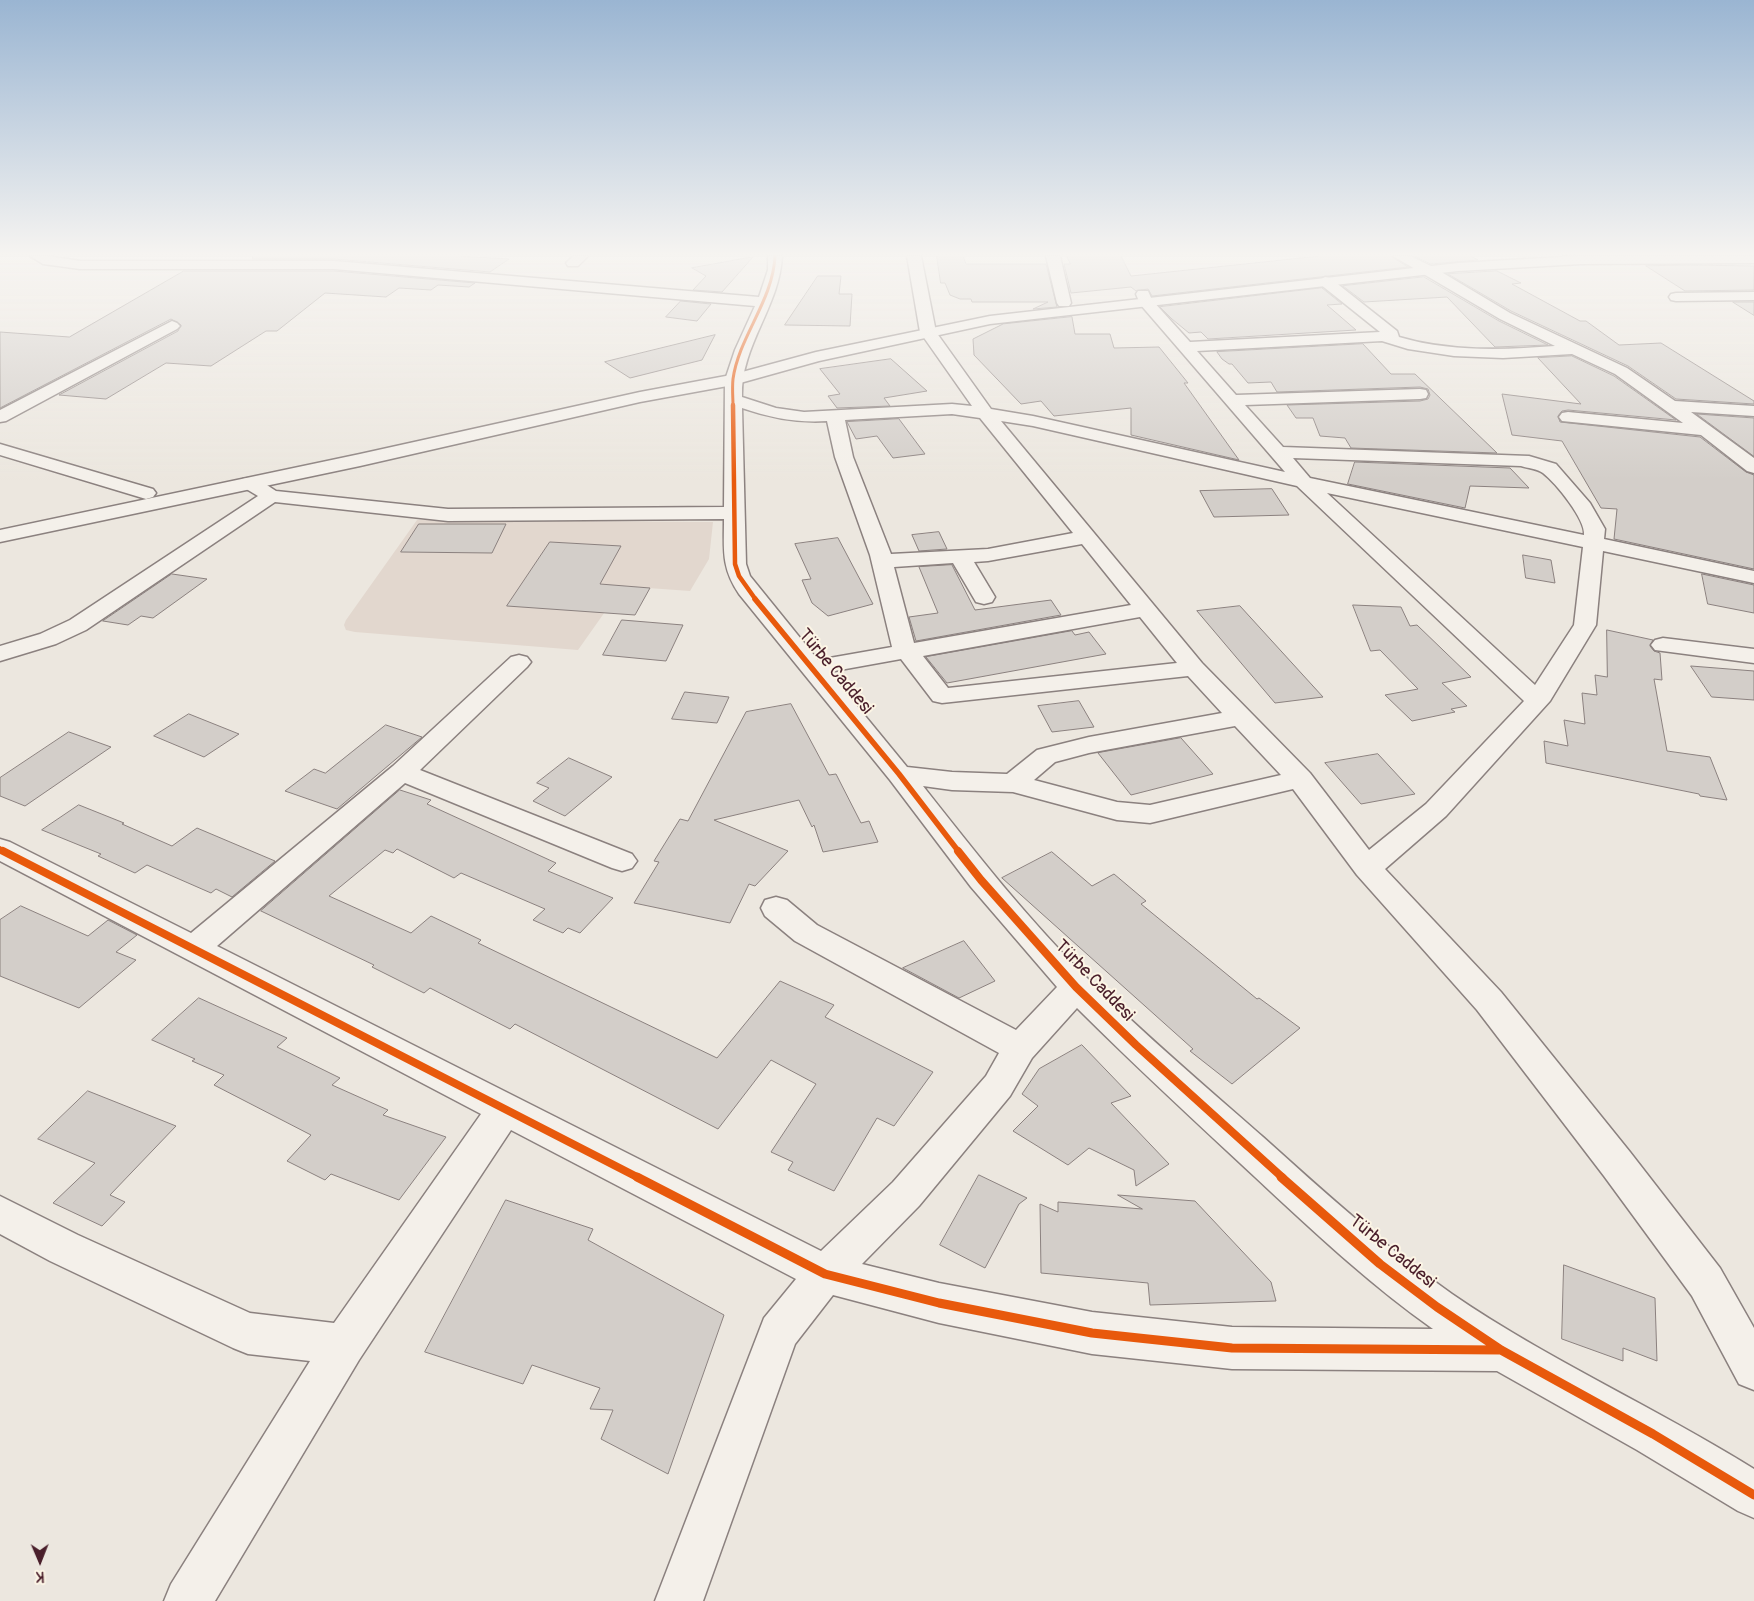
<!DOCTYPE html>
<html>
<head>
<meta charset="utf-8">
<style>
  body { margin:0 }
  #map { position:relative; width:1754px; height:1601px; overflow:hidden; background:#ece7df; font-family:Pangolin,sans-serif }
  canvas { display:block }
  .north { position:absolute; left:15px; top:1536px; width:50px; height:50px; -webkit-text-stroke:4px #fcf5e5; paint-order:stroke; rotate:179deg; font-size:14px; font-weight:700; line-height:20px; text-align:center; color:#4a1f2b }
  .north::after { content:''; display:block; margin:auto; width:18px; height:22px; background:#4a1f2b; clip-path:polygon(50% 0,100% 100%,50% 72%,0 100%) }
</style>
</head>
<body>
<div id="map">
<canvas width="1754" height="1601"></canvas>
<div class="north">K</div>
</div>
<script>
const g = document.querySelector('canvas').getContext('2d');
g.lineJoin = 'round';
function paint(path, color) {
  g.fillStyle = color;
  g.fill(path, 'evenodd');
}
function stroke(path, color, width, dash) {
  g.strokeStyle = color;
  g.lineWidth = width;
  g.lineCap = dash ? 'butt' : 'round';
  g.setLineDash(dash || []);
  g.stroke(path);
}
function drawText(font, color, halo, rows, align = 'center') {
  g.font = font + ' Pangolin,sans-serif';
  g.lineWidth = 4;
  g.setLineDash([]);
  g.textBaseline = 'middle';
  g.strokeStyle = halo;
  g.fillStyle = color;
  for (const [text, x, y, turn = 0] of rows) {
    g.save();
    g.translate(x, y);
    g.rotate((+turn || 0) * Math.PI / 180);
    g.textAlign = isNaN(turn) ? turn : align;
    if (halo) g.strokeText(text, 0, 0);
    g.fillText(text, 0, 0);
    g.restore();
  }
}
paint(new Path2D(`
  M417 520 713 522 709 559 690 591 620 586 607 609 578 650 355 632 346 630 344 625 346 620Z`), '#e2d7ce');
const building = new Path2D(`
  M253 256H458L509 259 490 272 334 259H253Z
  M937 256H963L966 264H1046L1057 307 1033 309 1048 302H972L971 299H960L950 295 945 283H941Z
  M1067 256H1121L1131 276 1320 256H1391L1408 267 1152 296 1148 289 1136 291 1131 287 1071 293 1064 264H1070Z
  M1415 256H1471L1478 260 1431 264Z
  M753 257 722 292 693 290 706 276 692 268Z
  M1691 265 1754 266V290L1685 291 1646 266Z
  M184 271H334L475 283 469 287 438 285 431 290 399 288 386 297 325 293 277 331H266L211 366 166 363 106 399 59 395 178 331 181 325 171 319 0 408V332L69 337Z
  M1497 271 1521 283 1512 284 1580 321H1586L1619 345 1661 343 1754 401V404L1676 399 1628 366 1511 311 1448 274Z
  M818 276H841L839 294H852L850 326 785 325Z
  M1424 277 1499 321 1548 345 1495 347 1447 297 1364 302 1343 286Z
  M1322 288 1342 304 1327 305 1356 330 1208 339 1201 332 1189 333 1172 319 1160 307Z
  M681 301 711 304 697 321 666 317Z
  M1733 302H1754V315Z
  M1072 317 1075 334H1110L1114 348 1159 347 1188 383H1184L1239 460 1131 435V408L1054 416 1041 401 1021 404 974 355 973 339 1003 324Z
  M715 335 702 360 630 378 605 362Z
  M1363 344 1391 374H1415L1497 453 1351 448 1345 438 1320 436 1313 418H1296L1287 405 1420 401 1428 399 1430 395 1428 389 1420 387 1277 392 1271 382 1248 383 1232 364H1229L1222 359 1217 352Z
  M1572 356 1614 376 1676 420 1568 410 1562 411 1558 416 1560 422 1700 437 1746 472 1754 475V569L1614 539 1617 509 1601 508 1562 441 1512 435 1502 394 1581 404 1538 358Z
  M891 359 927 391 884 398 890 406 837 408 828 396 840 394 820 369Z
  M1697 414 1754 418V456Z
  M899 419 925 454 893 458 877 436 856 439 847 422Z
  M1355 462 1510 468 1529 488 1470 486 1465 508 1348 484Z
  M1272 489 1289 515 1214 517 1200 491Z
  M419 524H506L492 553 401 552Z
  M939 532 947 549 919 551 912 535Z
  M838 538 873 604 828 616 812 603 802 580 811 579 795 544Z
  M550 542 621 546 600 584 650 588 635 615 507 606Z
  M1523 555 1551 560 1555 583 1526 578Z
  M952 565 975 610 1051 600 1061 615 916 641 909 617 938 613 919 567Z
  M172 574 207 579 153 618 141 616 128 625 103 621Z
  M1702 574 1754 585V613L1708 604Z
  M1353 605 1401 607 1410 626 1417 625 1471 677 1442 683 1467 706 1451 709 1455 712 1412 721 1385 695 1418 689 1380 650 1371 651Z
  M1240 606 1323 697 1275 703 1197 611Z
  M622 620 683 625 666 661 603 655Z
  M1607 630 1653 640 1650 646 1654 651 1660 653 1662 680 1654 679 1667 751 1710 757 1727 800 1700 796 1699 794 1546 763 1544 741 1568 746 1564 720 1585 724 1582 693 1597 695 1595 675 1607 677Z
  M1072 631 1075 635 1089 632 1106 654 947 683 926 657Z
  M1691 666 1754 671V700L1712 697Z
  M685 692 729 697 717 723 672 719Z
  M1079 701 1094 727 1052 732 1038 706Z
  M791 704 829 775 836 774 861 823 869 821 878 842 823 852 814 825 812 827 799 800 714 820 788 851 755 886 749 884 730 923 634 903 659 862 654 861 680 819 688 821 746 712Z
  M189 714 239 734 204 757 154 736Z
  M386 725 422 737 337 809 285 791 314 769 325 773Z
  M69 732 111 747 25 806 0 796V778Z
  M1181 738 1213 774 1131 795 1098 753Z
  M1378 754 1415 794 1361 804 1325 763Z
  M569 758 612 777 565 816 533 801 549 788 537 783Z
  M400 790 431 800 427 804 556 863 548 871 613 898 580 933 568 928 563 933 533 920 545 909 461 873 454 878 397 849 393 853 385 850 329 896 411 933 431 916 481 940 478 943 717 1058 780 981 834 1005 825 1017 933 1072 894 1126 877 1118 834 1191 788 1170 793 1162 771 1152 816 1084 771 1060 718 1129 515 1024 510 1029 430 988 424 993 372 967 374 965 261 911Z
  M79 805 124 823 122 824 172 846 197 828 275 861 232 897 216 889 211 893 147 865 135 873 98 856 101 854 42 830Z
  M1052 852 1092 886 1114 874 1146 901 1141 904 1257 999 1259 998 1300 1028 1232 1084 1190 1051 1193 1049 1002 878Z
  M21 906 88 936 108 920 137 935 116 952 136 960 79 1008 0 976V920Z
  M964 941 995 981 959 998 903 968Z
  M199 998 287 1038 277 1047 340 1078 332 1085 388 1110 383 1115 446 1137 399 1200 331 1174 325 1180 287 1161 311 1135 214 1085 224 1075 192 1061 195 1059 152 1040Z
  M1082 1045 1131 1096 1111 1103 1169 1164 1136 1186 1134 1170 1089 1148 1068 1165 1013 1131 1038 1106 1022 1094 1039 1069Z
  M88 1091 176 1126 110 1195 125 1202 102 1226 53 1203 95 1163 38 1139Z
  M979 1175 1027 1198 1019 1204 985 1268 940 1245Z
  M1118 1195 1195 1201 1271 1282 1276 1301 1150 1305 1148 1283 1041 1273 1040 1204 1058 1212V1202L1142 1209Z
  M506 1200 593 1229 588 1240 724 1315 668 1474 601 1439 613 1410 590 1409 600 1388 532 1365 523 1384 425 1352Z
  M1564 1265 1655 1298 1657 1361 1623 1348V1361L1562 1339Z`);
paint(building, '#d3cec9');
stroke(building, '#8b817f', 1);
const minor = new Path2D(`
  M30 256H48L80 261H334L759 297 768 270V256H782C780 306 740 346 742 397L776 408 804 412 952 404 972 406 920 332 907 256H921L936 332 991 409 1033 416 1285 472 1140 304 1136 294 1138 291H1148L1152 300 1190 342 1380 332 1320 284 1318 281 1325 277 1330 278 1397 331 1399 337C1449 352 1504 350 1555 346L1500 319 1393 256H1410L1433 267 1510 313 1627 368 1675 401 1754 406V416L1691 412 1754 458V473L1747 471 1701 435 1562 421 1559 417 1562 413 1568 412 1683 423 1615 374 1572 354 1503 358 1454 356 1408 349 1382 341 1197 351 1236 395 1420 389 1426 390 1428 394 1426 398 1420 399 1245 405 1283 447 1529 456 1556 464 1590 503 1605 529 1604 539 1754 571V583L1603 551 1596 625 1550 701 1446 816 1385 869 1501 992 1630 1152 1720 1268 1754 1328V1390L1739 1384 1692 1296 1604 1176 1477 1010 1357 875 1293 789 1150 823 1117 820 1013 792 952 790 923 786C975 852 1029 921 1089 980 1145 1035 1205 1086 1263 1137 1324 1192 1385 1247 1452 1294 1548 1360 1655 1407 1754 1469V1518L1738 1511 1637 1450 1497 1371 1232 1369 1092 1354 939 1323 833 1295 795 1344 703 1601H655L764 1318 796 1279 511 1130 359 1360 215 1601H164L171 1584 310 1361 248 1354 233 1348 50 1261 0 1234V1196L78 1235 250 1313 334 1323 481 1114 0 861V839L10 842 191 933 393 766 511 657 519 655 527 657 531 662 527 667 420 770 632 854 637 861 632 868 622 871 612 868 405 783 217 946 821 1251 893 1182 986 1076 999 1053 795 941 765 916 761 908 765 900 776 897 787 900 817 925 1016 1030 1057 987 971 887 890 780 739 594C721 567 724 550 724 519L448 521 275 502 86 630 56 644 0 661V646L40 634 70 620 258 496 243 487 240 483 243 479C256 476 265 484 276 491L448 509 724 507 725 380 735 350 755 306 334 269H80L43 264ZM742 408C771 418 797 423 827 421L835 457 870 555 892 647 818 660 750 576 746 564ZM952 414 980 418 1073 533 988 549 891 554 853 457 845 420ZM1001 421 1033 426 1297 486 1524 701 1426 804 1369 850 1310 773 1202 663ZM1293 458 1521 466C1527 468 1538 469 1543 473 1556 483 1586 520 1584 535L1310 478ZM1327 493 1583 547 1574 625 1535 685ZM1082 544 1131 605 914 643 894 567 953 563 976 602 984 604 992 602 995 597 974 562 988 561ZM1140 617 1177 663 948 688 923 656ZM901 659 933 701 942 703 1188 676 1222 713 1089 737 1037 750 1007 774 952 772 907 767 829 672ZM1235 726 1281 775 1150 805 1117 802 1034 780 1055 762 1089 753ZM1077 1008C1135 1066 1195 1121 1255 1177 1312 1230 1369 1284 1433 1329L1232 1327 1092 1312 939 1283 862 1264 919 1206 1010 1096 1032 1058Z
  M573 256H588L578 266H568L566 263Z
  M1046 256H1060L1071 303 1069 306H1059L1057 303Z
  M1754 292V300L1676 301 1671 300 1669 297 1671 294 1676 293Z
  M172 321 177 323 180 326 177 329 6 421 0 422V410Z
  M0 444 153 489 156 493 153 497 146 499 0 455Z
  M1663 638 1754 649V663L1655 650 1651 645 1655 640Z`);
const major = new Path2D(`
  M1578 256H1754V263L1581 264 1458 271 990 324 819 361 733 385 640 402 360 466 0 542V530L360 454 640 392 731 375 816 352 990 316 1458 263Z`);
stroke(minor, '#8b817f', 3);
stroke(major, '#8b817f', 3);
paint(minor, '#f4f0ea');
paint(major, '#f4f0ea');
stroke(new Path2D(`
  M733 406C733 398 732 388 733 379 739 336 773 301 775 256`), '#e8590c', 3);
stroke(new Path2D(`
  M733 405 735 564 739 576 756 600`), '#e8590c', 4.5);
stroke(new Path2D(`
  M755 599 899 774 959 852
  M0 849 5 852`), '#e8590c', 5.5);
stroke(new Path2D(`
  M3 851 639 1178
  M958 851 981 880 1076 987 1136 1045 1283 1178`), '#e8590c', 8);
stroke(new Path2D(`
  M637 1177 825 1274 939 1303 1092 1333 1232 1348 1501 1350
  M1281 1177 1380 1264 1437 1307 1501 1350 1653 1434 1754 1495`), '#e8590c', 9);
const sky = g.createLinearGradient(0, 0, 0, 480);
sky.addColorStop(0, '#9ab5d2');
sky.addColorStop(0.53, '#f6f4f1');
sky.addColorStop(1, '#f6f4f100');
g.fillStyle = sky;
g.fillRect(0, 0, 1754, 480);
drawText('18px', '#4a1f2b', '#fcf5e5', [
  ["Türbe Caddesi",835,672,50],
  ["Türbe Caddesi",1094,981,46],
  ["Türbe Caddesi",1392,1252,39]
]);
</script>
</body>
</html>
